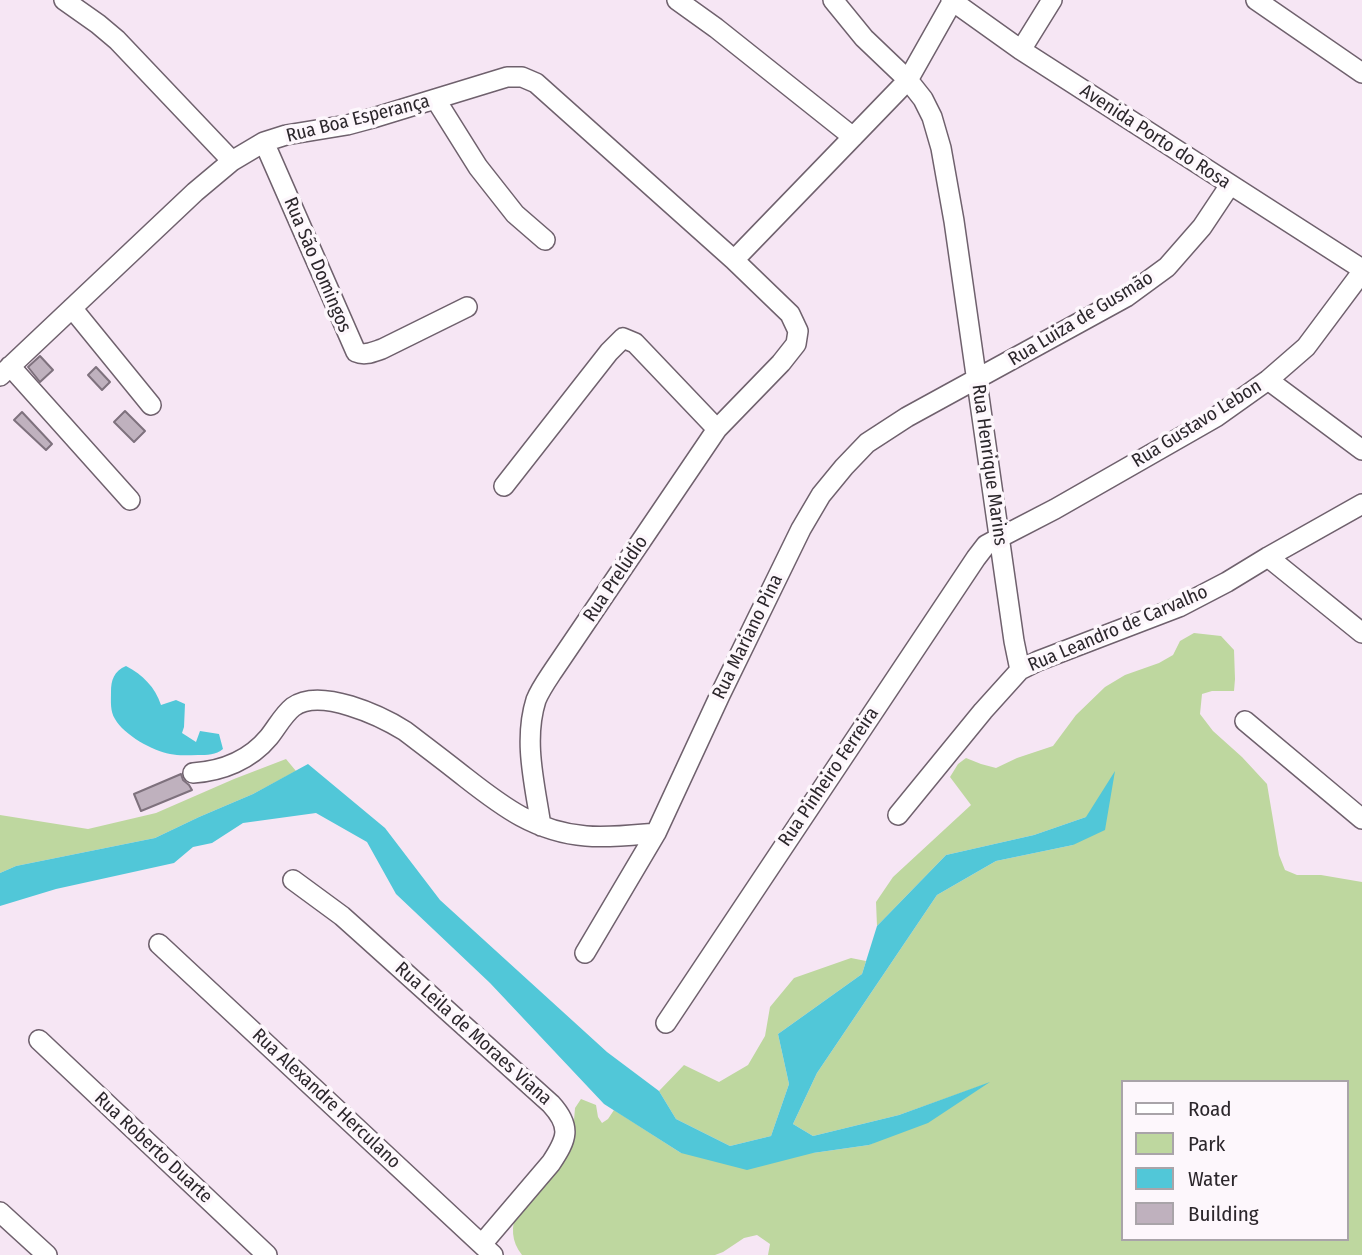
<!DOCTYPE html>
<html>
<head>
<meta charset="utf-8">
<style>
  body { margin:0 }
  #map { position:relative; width:1362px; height:1255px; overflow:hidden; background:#f6e6f4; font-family:"Fira Sans Condensed",sans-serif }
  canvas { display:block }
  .legend { position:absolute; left:1121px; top:1080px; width:228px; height:161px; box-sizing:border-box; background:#fdf7fc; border:2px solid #a9a4a9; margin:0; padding:9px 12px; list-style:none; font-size:21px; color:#2c272c }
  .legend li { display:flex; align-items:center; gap:14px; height:35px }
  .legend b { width:35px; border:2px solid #a9a4a9 }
</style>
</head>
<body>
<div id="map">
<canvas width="1362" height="1255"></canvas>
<ul class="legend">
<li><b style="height:9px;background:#fff"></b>Road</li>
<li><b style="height:19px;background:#bed79f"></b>Park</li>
<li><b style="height:19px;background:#51c7d8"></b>Water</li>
<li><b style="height:19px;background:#bfb1be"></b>Building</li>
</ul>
</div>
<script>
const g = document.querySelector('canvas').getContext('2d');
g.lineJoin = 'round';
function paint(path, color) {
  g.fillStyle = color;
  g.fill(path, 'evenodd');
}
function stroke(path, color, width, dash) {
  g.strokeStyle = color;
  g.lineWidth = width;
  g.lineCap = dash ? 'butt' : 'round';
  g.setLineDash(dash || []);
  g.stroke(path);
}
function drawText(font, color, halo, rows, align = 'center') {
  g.font = font + ' "Fira Sans Condensed",sans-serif';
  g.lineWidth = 7;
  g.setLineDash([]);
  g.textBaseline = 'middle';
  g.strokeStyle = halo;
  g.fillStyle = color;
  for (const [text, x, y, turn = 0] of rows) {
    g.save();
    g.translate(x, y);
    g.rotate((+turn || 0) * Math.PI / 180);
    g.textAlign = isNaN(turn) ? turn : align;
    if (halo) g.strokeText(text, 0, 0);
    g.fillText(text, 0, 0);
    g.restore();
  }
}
paint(new Path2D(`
  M1194 633 1221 636 1234 650 1235 679 1234 691H1212L1202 694 1200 714 1213 731 1242 757 1267 784 1279 855 1285 870 1297 875H1321L1362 882V1255H768L770 1244 757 1235 744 1238 723 1252 715 1255H522C511 1241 511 1227 517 1211L573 1133 575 1108 581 1099 596 1105 598 1117 602 1123 608 1119 614 1110 681 1153H813L869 1145 986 1084 899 1115 813 1136 793 1124 817 1073 937 895 996 861 1073 845 1086 817 1034 835 946 855 877 926 876 902 893 877 971 805 950 777 958 764 966 758 981 764 996 768 1017 758 1053 746 1076 715 1105 687 1125 675 1159 663 1173 655 1180 641ZM1122 1082H1346V1239H1122Z
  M286 759 296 771 253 794 199 817 155 838 16 866 0 873V815L88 829 156 813 234 779Z
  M851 958 866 961 862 974 778 1034 789 1084 771 1136 730 1146 676 1119 659 1091 684 1065 719 1082 748 1065 765 1036 770 1007 794 978Z`), '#bed79f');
paint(new Path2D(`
  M126 666C143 675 155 687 161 705L176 700 185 704 184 727 182 733 196 742 200 731 219 734 223 749C216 755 207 755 198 755 189 755 179 756 170 754 153 751 124 735 115 719 110 711 111 702 111 692 111 680 114 671 126 666Z
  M308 764 385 828 440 900 607 1052 659 1091 676 1119 730 1146 771 1136 789 1084 778 1034 862 974 877 926 946 855 1034 835 1086 817 1115 771 1105 830 1073 845 996 861 937 895 817 1073 793 1124 813 1136 899 1115 990 1082 928 1123 869 1145 813 1153 747 1170 681 1153 604 1104 490 983 396 894 367 842 316 813 243 823 212 843 193 847 174 863 56 889 0 906V873L16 866 155 838 199 817 253 794Z`), '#51c7d8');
const building = new Path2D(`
  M40 356 53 370 40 382 28 367Z
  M96 367 110 382 102 390 88 375Z
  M125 411 145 431 134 442 114 422Z
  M22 412 52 444 46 450 14 420Z
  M181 774 183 780 189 785 192 790 141 811 134 794Z`);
paint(building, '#bfb1be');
stroke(building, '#7e717d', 2);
const minor = new Path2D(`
  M64 0 98 24 117 40 232 161
  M677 0 716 28 853 137
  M833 0 864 38 908 80 923 99 932 117 941 148 954 221 1014 641 1020 670
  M951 0 1021 50 1362 269
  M1256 0 1362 73
  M1021 50 1052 0
  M436 100 478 167 515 214 545 240
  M264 142 356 352C365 356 373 352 382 349L467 307
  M734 260 908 80 952 2
  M72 308 151 405
  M10 366 130 500
  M0 376 195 192 232 161 264 142 286 135 347 125 373 118 507 77H522L536 83 734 260 790 314 798 331 796 344 781 363 717 429 553 671C547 680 540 690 536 700 523 741 535 785 541 826
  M1268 380 1362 450
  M504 486 609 352 623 338 635 343 717 429
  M1268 557 1362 633
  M1245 721 1362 819
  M193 773C222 771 250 760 269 737 277 727 283 715 293 707 320 687 381 716 405 731 426 747 446 762 466 778 503 807 536 832 586 836 609 838 633 835 656 833
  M898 815 983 711 1020 670 1038 661 1179 607 1227 582 1268 557 1362 504
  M293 880 342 916 361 933 551 1104C572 1127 567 1139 551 1163L482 1244
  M159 944 493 1255
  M585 953 656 833 720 695 801 529 821 495 844 467 867 443 907 417 1126 297 1167 267 1202 227 1230 185
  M666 1023 976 558 986 545 999 538 1055 509 1216 417 1268 380 1306 347 1362 272
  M39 1040 267 1255
  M0 1212 47 1255`);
stroke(minor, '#6f616d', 22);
stroke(minor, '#fff', 19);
drawText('19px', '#2c272c', '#fdf7fc', [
  ["Rua Boa Esperança",358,119,-14],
  ["Avenida Porto do Rosa",1155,137,33],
  ["Rua São Domingos",317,265,67],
  ["Rua Luiza de Gusmão",1081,319,-31],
  ["Rua Gustavo Lebon",1197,424,-32],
  ["Rua Henrique Marins",989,465,82],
  ["Rua Prelúdio",616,579,-56],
  ["Rua Leandro de Carvalho",1118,629,-23],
  ["Rua Mariano Pina",748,637,-64],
  ["Rua Pinheiro Ferreira",829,777,-56],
  ["Rua Leila de Moraes Viana",473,1034,42],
  ["Rua Alexandre Herculano",326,1099,43],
  ["Rua Roberto Duarte",153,1148,43]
]);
</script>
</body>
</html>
